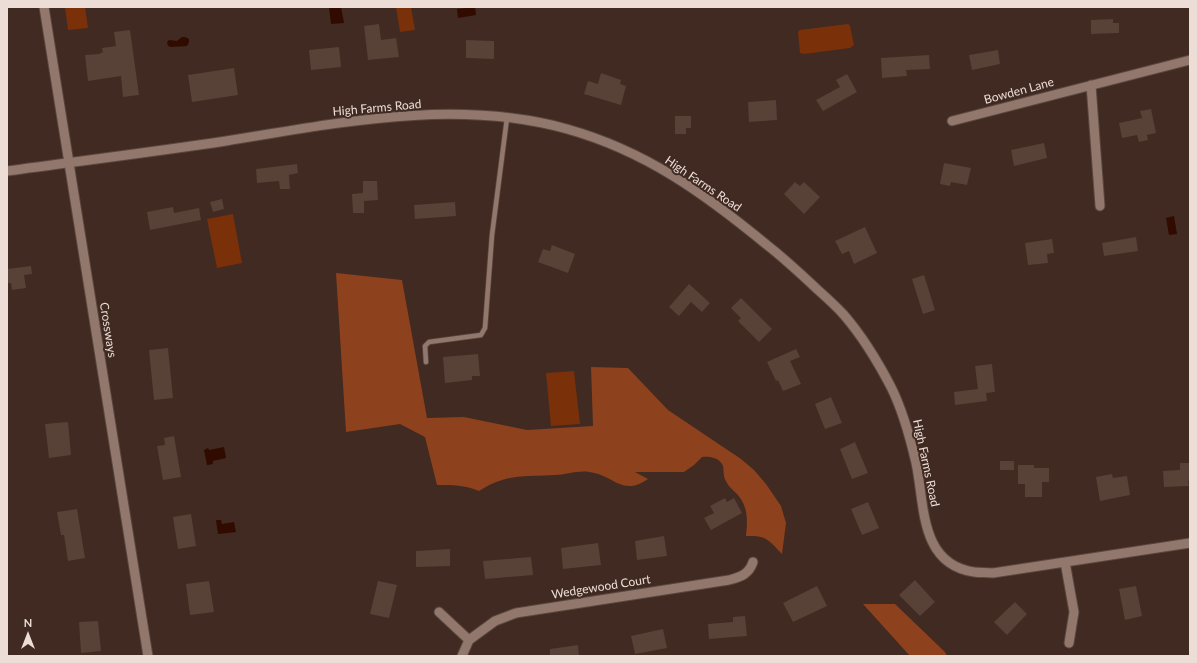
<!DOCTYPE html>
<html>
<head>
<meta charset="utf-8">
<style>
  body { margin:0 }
  #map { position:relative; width:1197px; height:663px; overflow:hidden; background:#402a21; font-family:Lato,sans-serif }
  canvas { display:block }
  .frame { position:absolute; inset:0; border:8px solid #ecddd7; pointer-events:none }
  .north { position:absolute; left:8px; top:615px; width:40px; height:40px; -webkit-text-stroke:3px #402a21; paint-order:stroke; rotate:0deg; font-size:11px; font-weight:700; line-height:16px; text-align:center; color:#ecddd7 }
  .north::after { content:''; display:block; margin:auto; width:14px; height:18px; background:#ecddd7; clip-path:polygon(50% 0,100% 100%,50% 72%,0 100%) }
</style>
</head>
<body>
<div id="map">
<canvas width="1197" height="663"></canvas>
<div class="frame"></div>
<div class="north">N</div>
</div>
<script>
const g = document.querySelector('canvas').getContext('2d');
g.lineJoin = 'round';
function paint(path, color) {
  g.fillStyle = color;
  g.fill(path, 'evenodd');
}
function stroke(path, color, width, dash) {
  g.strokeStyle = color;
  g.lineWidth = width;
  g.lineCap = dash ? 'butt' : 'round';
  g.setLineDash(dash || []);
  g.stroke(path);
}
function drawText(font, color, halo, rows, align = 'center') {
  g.font = font + ' Lato,sans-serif';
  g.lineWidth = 4;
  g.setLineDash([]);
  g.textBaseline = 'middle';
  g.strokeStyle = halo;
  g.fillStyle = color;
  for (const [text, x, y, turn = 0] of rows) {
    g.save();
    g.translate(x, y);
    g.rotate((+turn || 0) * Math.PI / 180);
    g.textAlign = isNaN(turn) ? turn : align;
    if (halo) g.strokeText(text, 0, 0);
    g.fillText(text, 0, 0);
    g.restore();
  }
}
paint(new Path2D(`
  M65 7H85L88 28 68 30Z
  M396 7H411L415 30 400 32Z
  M848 24 850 26 854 45 850 48 804 54 800 53 798 32 800 30Z
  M233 214 242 263 217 268 207 219Z
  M574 371 580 424 551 426 546 373Z`), '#7a3008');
paint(new Path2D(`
  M336 273 402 280 427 418 464 417 527 430 593 426 591 367 628 368 668 410 741 459 754 470 766 484 781 506 786 523 782 554C769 540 766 535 746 536 748 520 748 505 736 493 732 489 728 486 726 481 723 477 724 471 723 466 720 458 710 456 702 457L694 465 684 472H635L648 479C622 497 614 475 589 472 578 470 566 475 555 475 525 477 507 473 479 491 465 485 452 485 437 485L425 437 400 424 346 432Z
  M863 604H895L945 652 947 656H910Z`), '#8d411d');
paint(new Path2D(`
  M329 7H341L344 23 331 24Z
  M475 7 476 15 458 18 457 9Z
  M182 37H185L189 39V42L187 46 171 47 168 46 167 42 169 40 177 41Z
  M1174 216 1177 234 1169 235 1166 218Z
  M224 447 226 458 213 461V464L207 465 204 450 208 448 209 450Z
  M216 520H221L222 524 234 522 236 532 218 534Z`), '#310a00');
paint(new Path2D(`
  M1113 19V23H1119V33L1091 34V20Z
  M379 24 381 40 396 38 399 57 368 60 364 26Z
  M130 30 139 95 123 97 121 76 88 81 85 55 99 54 103 52 102 48 116 46 114 32Z
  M466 40 494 41V59L466 58Z
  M339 47 341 67 311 70 309 50Z
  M998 50 1000 64 972 70 969 55Z
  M929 55 930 69 906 70 907 76 882 78 881 58Z
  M234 68 238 95 192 102 188 75Z
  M601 73 621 80 620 84 626 86 621 105 584 94 588 81 598 84Z
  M847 74 857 92 823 111 816 100 840 87 836 80Z
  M776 100 777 120 749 122 748 102Z
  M1151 109 1156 133 1147 135 1148 140 1139 142 1137 135 1122 138 1119 123 1142 118 1140 111Z
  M675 116H691V128H686V134H675Z
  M1044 143 1047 158 1014 166 1011 150Z
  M944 163 971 168 967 185 951 182 950 186 940 184Z
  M297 164 298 173 289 175 290 189H280L279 181 257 183 256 169Z
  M363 181H377L378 200 364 201V213H353L352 194 363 193Z
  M795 182 800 186 804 182 820 197 804 214 784 194Z
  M222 199 224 209 213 212 210 202Z
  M455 202 456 216 415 219 414 205Z
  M173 207 174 213 199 208 201 220 150 230 147 212Z
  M865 227 877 253 854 264 849 251 842 254 835 241Z
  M1136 237 1138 251 1104 256 1102 243Z
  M1052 239 1054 253 1047 254 1048 263 1028 265 1025 243Z
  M552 245 575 254 568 273 538 262 543 249 550 251Z
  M31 266 32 274 24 275 26 288 12 290 11 283H7V269Z
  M924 275 935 310 923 314 912 279Z
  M689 284 710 303 702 312 691 302 679 316 669 307Z
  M741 298 772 329 759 342 738 321 741 318 731 308Z
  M168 348 173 398 154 400 149 350Z
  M796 349 800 357 790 361 801 384 783 391 778 380 776 381 767 362Z
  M478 354 480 376H472V380L445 383 443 357Z
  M992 364 995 392 986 393 987 401 955 405 954 392 978 389 975 366Z
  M831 397 842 423 825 429 815 404Z
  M68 422 71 455 49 458 45 424Z
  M174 436 181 477 163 480 157 446 165 445 164 438Z
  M855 442 868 473 852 479 840 449Z
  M1000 461H1014V470H1000Z
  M1180 463H1190V481H1188L1189 486 1164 487 1163 471 1180 470Z
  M1018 465H1034V468H1049V482H1042V497H1025V484H1018Z
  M1112 474 1113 478 1127 476 1130 495 1100 501 1096 477Z
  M725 498 727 502 734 498 742 513 711 530 704 518 714 513 710 506Z
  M868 502 879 528 862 535 851 509Z
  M77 509 85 558 68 561 64 535H61L57 512Z
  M191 514 196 546 178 549 173 517Z
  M664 536 667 556 637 560 635 541Z
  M598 543 601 565 563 569 561 548Z
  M450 549V566L416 567V551Z
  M531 557 533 575 485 579 483 561Z
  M915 580 935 602 920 616 899 595Z
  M209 581 214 612 190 615 186 584Z
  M378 581 397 585 389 618 370 614Z
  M817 586 827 606 793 622 783 603Z
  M1136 586 1142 616 1125 620 1119 589Z
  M1015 602 1027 614 1007 635 994 622Z
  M745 616 747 636 709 639 708 624 733 622V617Z
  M98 621 101 651 81 653 79 622Z
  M663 629 667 648 635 654 631 636Z
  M578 645 579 656H550V649Z`), '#584137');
const lane = new Path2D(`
  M426 362 425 346 429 342 481 335 485 328 492 235 507 118`);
const street = new Path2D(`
  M44 7 148 656
  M1091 85 1100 206
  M952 121 1190 60
  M7 171C80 161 153 152 226 141 338 123 455 98 567 129 646 151 705 194 767 245 785 259 801 274 818 290 827 298 836 306 844 315 863 337 878 362 891 387 903 411 910 437 916 463 925 504 919 564 974 572 980 573 987 572 993 573L1190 543
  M1065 562 1074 612 1069 643
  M439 612 469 640
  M462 656 469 640 495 621 516 613 729 580C741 577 749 574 753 562`);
stroke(lane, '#59473f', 6);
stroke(street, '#59473f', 11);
stroke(lane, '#91776c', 4.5);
stroke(street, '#91776c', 9);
drawText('12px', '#ecddd7', '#402a21', [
  ["Bowden Lane",1019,91,-15],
  ["High Farms Road",377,108,-5],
  ["High Farms Road",703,184,34],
  ["Crossways",108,330,81],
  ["High Farms Road",926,463,78],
  ["Wedgewood Court",601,587,-9]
]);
</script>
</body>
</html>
